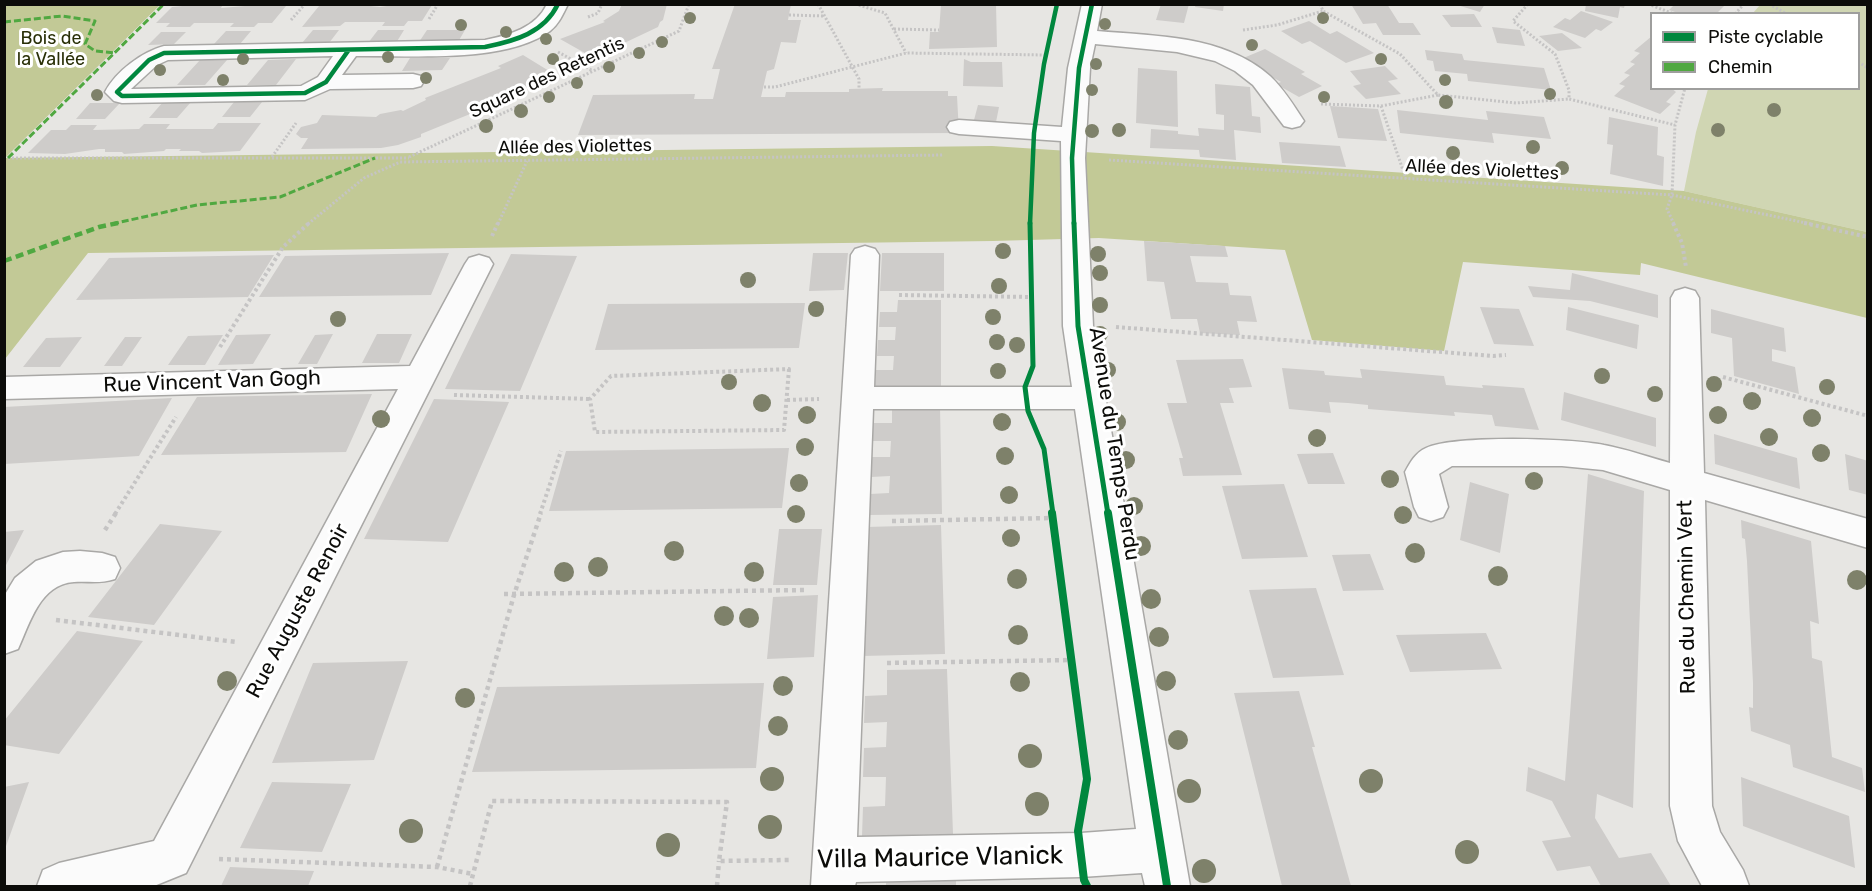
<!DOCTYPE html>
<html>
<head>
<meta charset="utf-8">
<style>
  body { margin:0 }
  #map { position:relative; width:1872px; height:891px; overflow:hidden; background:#e7e6e3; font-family:Rubik,sans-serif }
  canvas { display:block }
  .frame { position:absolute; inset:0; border:6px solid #0c0c09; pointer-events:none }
  .legend { position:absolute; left:1650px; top:12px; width:210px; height:78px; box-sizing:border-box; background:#fff; border:2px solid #9e9e9d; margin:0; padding:8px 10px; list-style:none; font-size:18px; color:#0c0c09 }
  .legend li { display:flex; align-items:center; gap:12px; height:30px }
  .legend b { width:30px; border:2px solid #9e9e9d }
</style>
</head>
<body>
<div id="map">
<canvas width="1872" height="891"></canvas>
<div class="frame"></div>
<ul class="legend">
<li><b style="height:8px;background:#00873e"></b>Piste cyclable</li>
<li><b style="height:8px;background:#50a841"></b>Chemin</li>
</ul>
</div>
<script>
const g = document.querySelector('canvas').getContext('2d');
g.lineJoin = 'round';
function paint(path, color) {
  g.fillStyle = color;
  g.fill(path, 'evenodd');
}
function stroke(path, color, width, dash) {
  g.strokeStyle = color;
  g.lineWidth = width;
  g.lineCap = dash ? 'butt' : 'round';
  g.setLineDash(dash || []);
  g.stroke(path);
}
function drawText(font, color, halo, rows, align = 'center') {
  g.font = font + ' Rubik,sans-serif';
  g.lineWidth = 6;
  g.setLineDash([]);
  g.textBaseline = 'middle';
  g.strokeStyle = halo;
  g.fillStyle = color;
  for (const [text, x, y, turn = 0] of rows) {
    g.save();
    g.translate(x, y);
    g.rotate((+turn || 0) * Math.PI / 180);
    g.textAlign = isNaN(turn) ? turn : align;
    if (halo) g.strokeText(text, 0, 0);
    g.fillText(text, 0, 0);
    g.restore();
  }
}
paint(new Path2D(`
  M1760 5H1867V232L1684 191 1696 132 1708 89 1858 88V14L1753 13Z`), '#d0d6b3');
paint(new Path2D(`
  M5 5H160L5 158 992 146 1684 191 1867 232V318L1641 263 1640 275 1463 262 1444 351 1312 340 1285 250 1099 238 993 241 88 253 5 359Z`), '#c2c996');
paint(new Path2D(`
  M203 4 222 6 221 8 257 5 286 6 272 23H258L254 27H230L234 23H194L190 27H166L170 23H156L172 7Z
  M352 4 380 7 400 4 432 5 422 21H408L404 26H382L385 22H345L340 26 302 27 319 6Z
  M622 4H667L663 20 660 22 658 27 601 54 592 57 560 39 605 22 603 21 619 11Z
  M735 4H791L788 20H801L796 43 781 42 774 69 767 71 761 97H785L786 92H849V89L883 88 882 91H948V96H957L959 133 578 135 593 95 695 94 694 99H713L720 69H712Z
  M941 4H996L997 47 929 49 930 32H939Z
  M1161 4H1189L1184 23 1156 20Z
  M1196 4H1224L1223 11 1195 7Z
  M1351 4H1387L1399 23H1413L1421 35H1383L1376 23 1363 24Z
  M1454 4H1485L1480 12Z
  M1586 4H1625L1624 8 1620 7 1618 18 1585 11Z
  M1675 4H1726L1716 14H1681L1669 10Z
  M1581 11 1584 12 1613 22 1601 31 1596 29 1585 38 1553 27 1565 18 1570 20Z
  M1474 14 1482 27H1451L1442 15Z
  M1309 21 1330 34 1337 31 1374 53 1346 63 1310 41 1302 44 1281 31Z
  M1492 27 1520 30 1525 46 1497 43Z
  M313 30H339L329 43H302Z
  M378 30H404L396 43H368Z
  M427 30H465L458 42H419Z
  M226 31H251L240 44H214Z
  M161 32H186L174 44 148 45Z
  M1562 33 1582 48 1558 51 1539 36Z
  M1652 36V88H1671L1676 92 1666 102 1671 104 1660 114 1614 96 1625 86 1619 84 1630 75 1624 73 1635 64 1630 62 1640 53 1634 51Z
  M1265 49 1305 72 1301 74 1322 86 1299 97 1276 84 1281 82 1241 59Z
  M1425 50 1462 54 1464 60 1544 68 1551 90 1468 81 1467 74 1435 71 1433 61 1427 60Z
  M523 55 554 74 491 105 475 110V112L421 134V137L398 145 381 148 301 149 308 138H301L296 134 301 127 317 123 322 115 376 117 380 114 401 110 403 111 426 100 425 98 501 68 498 66Z
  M410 58H450L442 70 402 71Z
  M296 59 276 85H247L268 60Z
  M964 59 971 62H1002L1003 87 963 86Z
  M200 60H227L205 85H177Z
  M1385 66 1398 79 1388 81 1401 94 1366 99 1353 86 1361 84 1350 71Z
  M1138 68 1177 71 1178 127 1136 123Z
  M1215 84 1250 87 1252 116 1260 117 1261 133 1234 130 1236 160 1200 157 1199 150 1150 148 1151 129 1178 131V134L1199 136 1198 128 1224 130V115L1216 114Z
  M163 102H191L177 118H149Z
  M234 102H262L250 117H222Z
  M90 103H120L105 119H76Z
  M978 105 999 107 996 122 974 120Z
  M1330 106 1378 109 1387 141 1338 138Z
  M1397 110 1488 120 1486 111 1544 117 1551 139 1492 133 1494 143 1400 133Z
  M1609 117 1658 127 1657 155 1664 157 1663 186 1610 174 1613 145 1607 144Z
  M218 123H261L240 151 202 153 199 151H179L181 149H166L164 151 124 154 122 152H105V149H99L65 154 28 153 51 130H66L71 125H97L93 130 139 129 144 124H170L166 129H213Z
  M1279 142 1340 146 1346 167 1282 163Z
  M1144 241 1225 246 1228 257 1190 256 1196 282 1228 283 1230 295 1251 296 1257 322 1237 321 1240 335 1200 333 1197 319H1171L1164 282 1147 281Z
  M449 253 431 295 259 297 285 256Z
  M813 253H848L844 290 809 291Z
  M882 253H944V291H880Z
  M511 254 577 256 520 391 445 389Z
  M274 255 248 297 76 300 109 258Z
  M1572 273 1658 295V318L1590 301 1533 297 1528 286 1570 290Z
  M898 300H941V388L875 387 876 370H893L894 356H877L878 340H895L896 327H879L880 312H897Z
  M805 303 799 348 595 350 608 304Z
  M1480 307 1519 309 1534 346 1494 344Z
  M1568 307 1639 325 1637 349 1566 330Z
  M1711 309 1784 328 1786 352 1772 349V361L1795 367 1799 394 1734 376 1732 338 1711 333Z
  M271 334 253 364 218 365 236 335Z
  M333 334 317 364H298L315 335Z
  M377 334H412L399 363H362Z
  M223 335 205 365H168L188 336Z
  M82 337 60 367H23L46 338Z
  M125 337H142L122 366H104Z
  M1243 359 1252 387 1229 388 1234 403H1220L1242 475 1183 476 1179 458H1183L1167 403H1187L1176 360Z
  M1282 368 1324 371 1325 375 1362 378 1360 369 1444 376 1446 385 1483 388 1482 385 1524 388 1539 430 1495 426 1492 415 1454 412 1455 416 1368 409V405L1348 403 1329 402 1331 413 1289 409Z
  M1564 392 1656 418V447L1561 420Z
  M372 394 346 452 161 455 197 397Z
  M172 398 139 456 4 464V407Z
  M434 399 509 402 448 542 364 539Z
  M940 407 942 514 869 515 870 494 889 493 890 476 871 477V457H890L891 441H872V423H892V408Z
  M1714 434 1797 458 1800 489 1715 464Z
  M789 448 782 508 549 511 566 451Z
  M1333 453 1345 484H1308L1297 454Z
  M1845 454 1868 461V495L1849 490Z
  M1588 474 1644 491 1633 808 1597 794 1595 818 1619 858 1651 853 1671 886H1601L1590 866 1557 871 1542 841 1571 837 1552 801 1526 791 1528 767 1565 781Z
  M1470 482 1509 494 1500 553 1460 540Z
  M1284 484 1308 557 1242 559 1222 486Z
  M1741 520 1811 541 1819 624 1810 621 1812 658 1822 661 1832 757 1862 768 1865 792 1793 767 1790 745 1751 731 1749 707 1753 708V683L1747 561 1745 539 1742 538Z
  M160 524 222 531 154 625 88 617Z
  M941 525 945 654 862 656 866 527Z
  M779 529H822L817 585H773Z
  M24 530 4 569V532Z
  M1370 554 1384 590 1343 591 1332 555Z
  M1316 588 1344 675 1273 678 1249 590Z
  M818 595 814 657 767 659 773 597Z
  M77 631 143 641 59 754 4 745V721Z
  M1486 633 1502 669 1410 672 1396 635Z
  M408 661 374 760 272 763 313 663Z
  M947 669 953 834 862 836 863 807 885 806 886 777H863L864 748 886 747 887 722 864 723 865 696 887 695V670Z
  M764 683 756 768 472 772 497 687Z
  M1299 691 1315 747H1312L1351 886H1282L1234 693Z
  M1741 777 1849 816 1855 868 1743 826Z
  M29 782 5 849H4V787Z
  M272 782 351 784 322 852 240 848Z
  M230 867 314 871 308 886H221Z
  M956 872V886H886V874Z`), '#ceccca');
const minor = new Path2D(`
  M547 4H568C563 14 559 24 550 31 505 64 410 55 356 56L342 75 413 74 421 76 424 81 421 86 413 88 330 89 305 100 122 103 114 101 105 92C116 71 142 52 164 46L485 40C509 35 536 28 547 4ZM333 56 318 77 301 86 131 89 157 65 168 60Z
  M1082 4H1102L1097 31C1155 36 1224 35 1270 76 1284 89 1294 106 1304 121L1300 126 1292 128 1284 126 1253 85 1235 71 1215 61 1177 52 1095 44 1090 68 1085 158 1093 326 1190 886H1145L1142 873 1081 877 856 882 855 886H811L851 255 855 249 865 246 875 249 879 255 874 387H1072L1063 326 1061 141 959 134 950 132 947 127 950 122 959 120 1062 127 1068 68ZM873 409H1075L1136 829 1081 833 857 837Z
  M479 255 489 258 493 264 186 873 154 886H37L43 870 59 863 154 841 398 389 4 399V377L410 366 465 264 469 258Z
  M1685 288 1695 291 1699 298 1704 473 1868 519V548L1705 500 1712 806 1720 832 1743 870 1749 886H1702L1678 841 1670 806V490L1603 470 1562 466H1452L1439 474 1448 507 1443 517 1431 521 1419 517 1414 507 1405 472C1410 463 1415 453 1426 448 1453 435 1571 438 1604 445 1626 449 1648 457 1670 463L1671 298 1675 291Z
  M80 551 102 553 115 557 120 568 115 579C100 584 89 581 74 582 40 584 30 623 18 649L4 654V596L15 578 36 561 63 552Z`);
stroke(minor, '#a9a8a6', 3);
stroke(new Path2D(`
  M818 4 859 79V89
  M855 4 885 13 906 53
  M1320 4 1323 11 1400 54 1438 95 1516 103 1569 99
  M1528 4 1513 21 1555 54 1569 90V99L1675 125
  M1648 4 1674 14
  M1769 4 1787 14
  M1735 14 1744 4
  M789 15 824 16
  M588 17 598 13 602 4
  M429 19 438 4
  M291 20 305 4
  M894 29 939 30
  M1243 30 1277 25 1323 11
  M558 52 593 71
  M1858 62 1868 68
  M764 87H775L906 53 1046 55
  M1321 104 1381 106 1406 179
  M1381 106 1438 95
  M272 157 296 123
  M409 157 679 31 689 4
  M4 158H409
  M1109 160 1672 195 1811 224
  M308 224 364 178 400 162 944 155
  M498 224 527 161
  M1674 224 1667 209 1672 195 1675 125 1685 88`), '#c5c4c4', 3, [2, 2]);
stroke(new Path2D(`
  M1673 223 1682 243 1686 267
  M1804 223 1868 237
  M492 236 498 223
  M899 295 1031 297
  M1116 327 1493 356 1506 355
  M220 347 283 247 309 223
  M789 369 784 430 595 432 590 399 611 376Z
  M1723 377 1868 416
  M454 395 590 399
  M787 400 819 399
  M115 514 176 417
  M540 514 561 451`), '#c5c4c4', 4, [3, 3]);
stroke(new Path2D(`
  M892 521 1053 518
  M105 530 116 513
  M504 594 806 590
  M56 620 236 642
  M887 663 1071 660
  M219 859 437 867 473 874
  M437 867 514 595 541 513
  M470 886 492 801 727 802 719 861 789 860
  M717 886 719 861`), '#c5c4c4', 4.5, [4, 4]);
paint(minor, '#fbfbfb');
stroke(new Path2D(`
  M4 22 62 16 95 21 85 44 95 51 115 53
  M8 158 164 4
  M112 224 197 205 280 197 375 158`), '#50a841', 3, [7, 3]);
stroke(new Path2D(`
  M4 261 99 227 118 223`), '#50a841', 4.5, [8, 4.5]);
stroke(new Path2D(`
  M348 51 326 82 305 93 122 96 117 92 149 60 164 53 485 47C515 41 544 33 558 4
  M1030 224 1034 133 1044 64 1057 4
  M1074 224 1072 158 1079 68 1092 4`), '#00873e', 4.5);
stroke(new Path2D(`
  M1030 223 1033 366 1025 387 1028 411 1044 449 1053 514
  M1074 223 1078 326 1108 514`), '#00873e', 5);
stroke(new Path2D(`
  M1052 513 1087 779 1078 831 1084 880 1087 886
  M1108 513 1167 886`), '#00873e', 8);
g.fillStyle = '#7e816a';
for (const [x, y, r] of [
  [690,18,6],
  [1323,18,6],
  [1105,24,6],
  [461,25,6],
  [506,32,6],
  [546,39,6],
  [662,42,6],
  [1252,45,6],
  [639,53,6],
  [388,57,6],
  [243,59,6],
  [553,59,6],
  [1381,59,6],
  [1096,64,6],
  [609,67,6],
  [160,70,6],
  [426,78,6],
  [223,80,6],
  [1445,80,6],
  [577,83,6],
  [1092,90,6],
  [1550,94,6],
  [97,95,6],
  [549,97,6],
  [1324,97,6],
  [1446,102,7],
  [1774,110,7],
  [521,111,7],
  [486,126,7],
  [1119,130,7],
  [1718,130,7],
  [1092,131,7],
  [1533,147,7],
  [1453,153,7],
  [1562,168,7],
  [1003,251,8],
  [1098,254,8],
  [1100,273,8],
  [748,280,8],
  [999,286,8],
  [1100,305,8],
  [816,309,8],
  [993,317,8],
  [338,319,8],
  [1100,334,8],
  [997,342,8],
  [1017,345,8],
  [1108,370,8],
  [998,371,8],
  [1602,376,8],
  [729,382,8],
  [1714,384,8],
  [1827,387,8],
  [1655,394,8],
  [1752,401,9],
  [762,403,9],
  [807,415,9],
  [1718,415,9],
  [1812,418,9],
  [381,419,9],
  [1002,422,9],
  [1117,422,9],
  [1769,437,9],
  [1317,438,9],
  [805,447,9],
  [1821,453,9],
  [1005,456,9],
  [1126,460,9],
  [1390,479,9],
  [1534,481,9],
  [799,483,9],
  [1009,495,9],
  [1134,506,9],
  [796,514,9],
  [1403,515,9],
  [1011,538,9],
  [1141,546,10],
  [674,551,10],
  [1415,553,10],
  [598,567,10],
  [564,572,10],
  [754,572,10],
  [1498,576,10],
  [1017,579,10],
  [1857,580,10],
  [1151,599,10],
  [724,616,10],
  [749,618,10],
  [1018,635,10],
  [1159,637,10],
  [227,681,10],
  [1166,681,10],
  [1020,682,10],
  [783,686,10],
  [465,698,10],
  [778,726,10],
  [1178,740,10],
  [1030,756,12],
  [772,779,12],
  [1371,781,12],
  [1189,791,12],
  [1037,804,12],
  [770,827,12],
  [411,831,12],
  [668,845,12],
  [1467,852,12],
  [1204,871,12]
]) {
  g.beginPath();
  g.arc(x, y, r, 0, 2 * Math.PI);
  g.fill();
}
drawText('18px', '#292f07', '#fff', [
  ["Bois de",51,39],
  ["la Vallée",51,60]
]);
drawText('18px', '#0c0c09', '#fff', [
  ["Square des Retentis",547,78,-25],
  ["Allée des Violettes",575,147,-1],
  ["Allée des Violettes",1482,170,3]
]);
drawText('21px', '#0c0c09', '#fff', [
  ["Rue Vincent Van Gogh",212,382,-2],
  ["Avenue du Temps Perdu",1114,444,81],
  ["Rue du Chemin Vert",1687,597,-91],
  ["Rue Auguste Renoir",298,611,-62]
]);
drawText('26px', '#0c0c09', '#fff', [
  ["Villa Maurice Vlanick",940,858,-1]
]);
</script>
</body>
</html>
